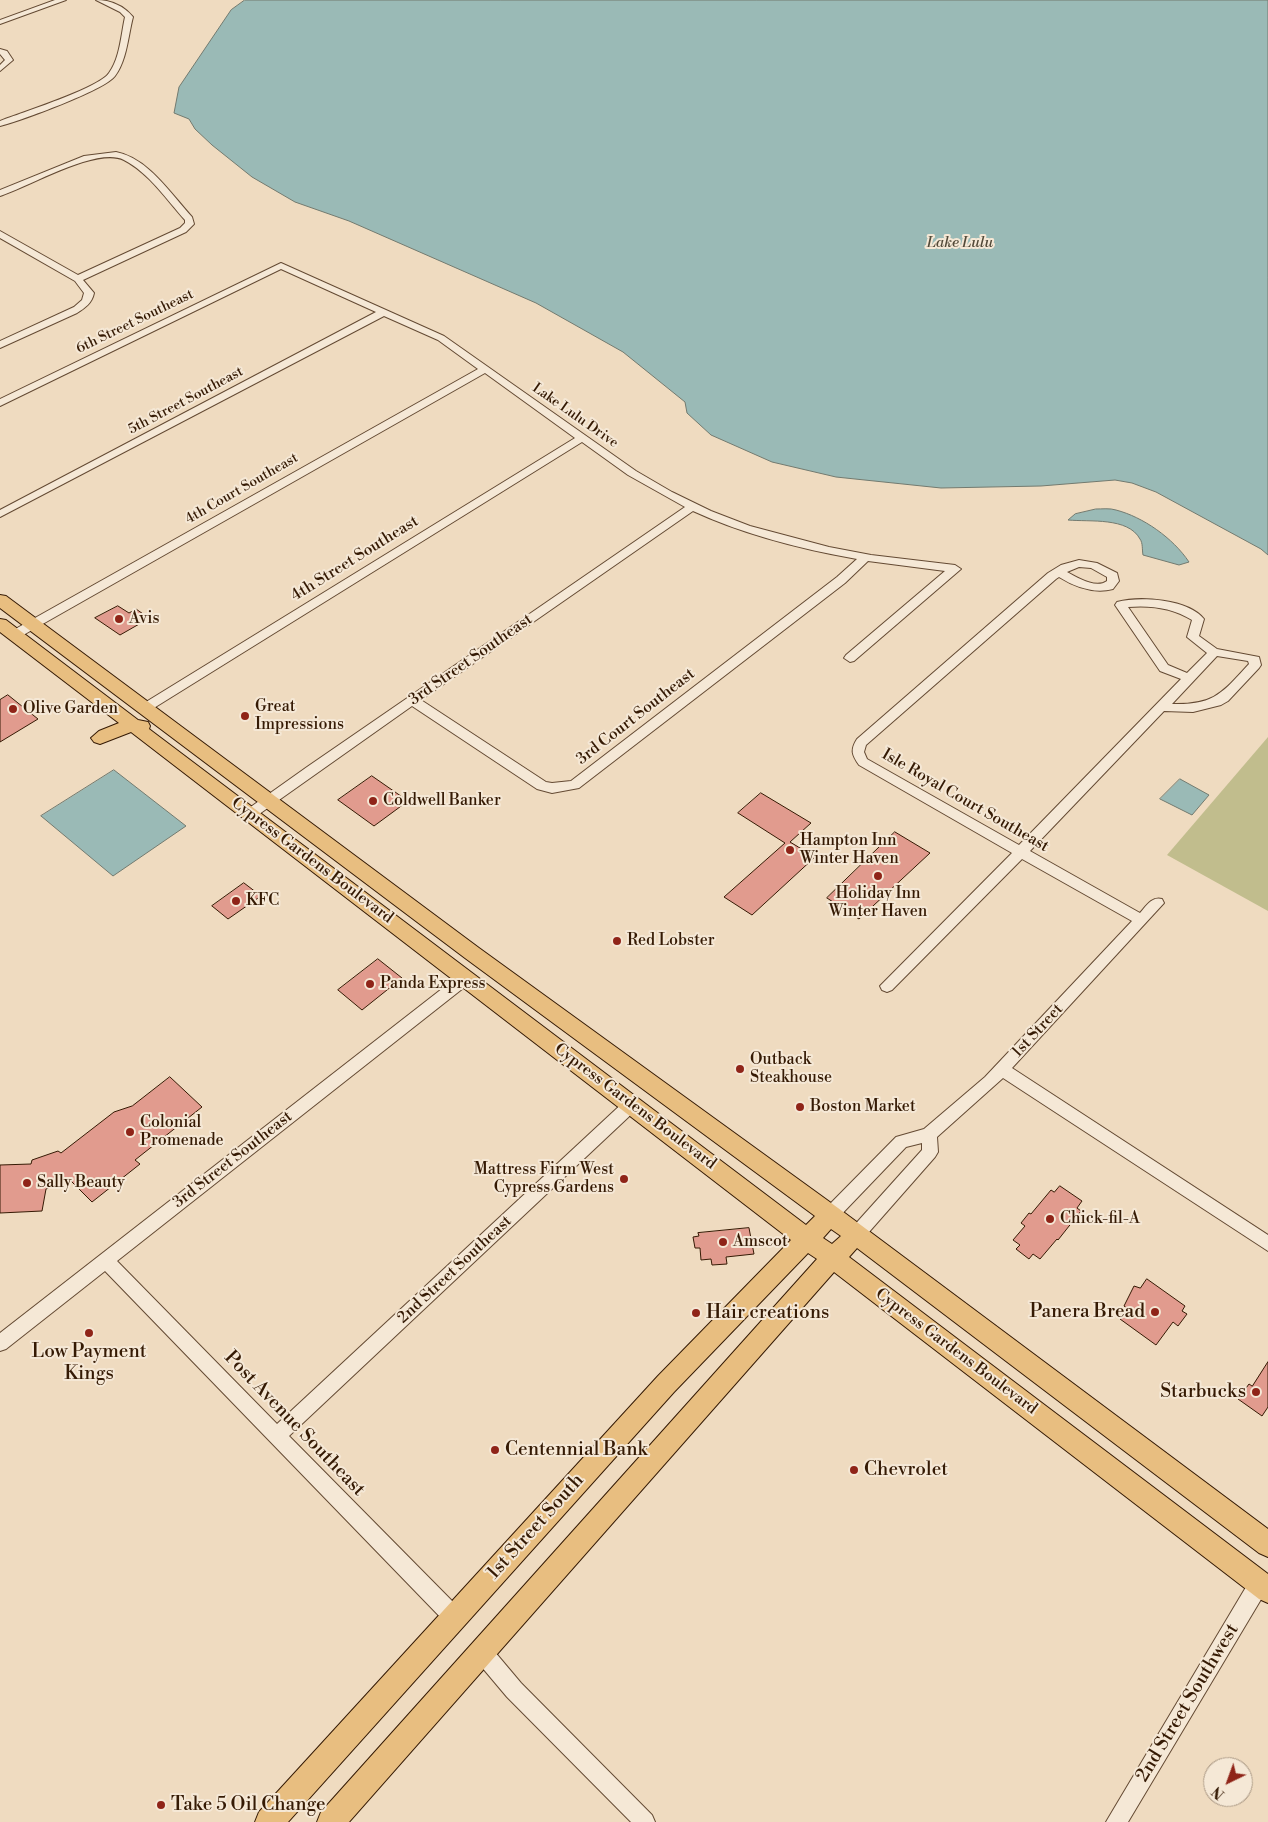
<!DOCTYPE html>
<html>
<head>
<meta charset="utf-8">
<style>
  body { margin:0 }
  #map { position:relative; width:1268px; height:1822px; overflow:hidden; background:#efdbc0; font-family:"Libre Bodoni",serif }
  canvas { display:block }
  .north { position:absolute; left:1203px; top:1757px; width:50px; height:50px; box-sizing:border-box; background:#f5e8d6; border:1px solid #a89682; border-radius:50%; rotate:222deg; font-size:14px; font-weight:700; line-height:20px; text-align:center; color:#351a04 }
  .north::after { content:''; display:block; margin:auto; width:18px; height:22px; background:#8f2418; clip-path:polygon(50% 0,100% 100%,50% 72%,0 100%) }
</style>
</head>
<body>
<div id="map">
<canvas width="1268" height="1822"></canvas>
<div class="north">N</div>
</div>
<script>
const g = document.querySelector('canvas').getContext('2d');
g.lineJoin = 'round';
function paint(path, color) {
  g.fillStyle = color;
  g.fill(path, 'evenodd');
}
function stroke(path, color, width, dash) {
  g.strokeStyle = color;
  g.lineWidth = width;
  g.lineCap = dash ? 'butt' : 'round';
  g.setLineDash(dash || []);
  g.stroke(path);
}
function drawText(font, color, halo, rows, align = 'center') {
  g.font = font + ' "Libre Bodoni",serif';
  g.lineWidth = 4;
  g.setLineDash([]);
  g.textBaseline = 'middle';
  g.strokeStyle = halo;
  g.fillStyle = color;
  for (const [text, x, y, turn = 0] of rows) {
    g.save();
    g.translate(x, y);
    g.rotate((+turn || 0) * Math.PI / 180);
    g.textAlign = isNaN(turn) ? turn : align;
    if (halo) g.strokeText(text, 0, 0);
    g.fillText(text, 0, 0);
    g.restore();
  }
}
paint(new Path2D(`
  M1268 737V911L1167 855Z`), '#c1bd8d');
const water = new Path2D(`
  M245 0H1268V555L1261 549 1156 492 1132 483 1115 480 1041 486 941 488 836 477 772 462 711 435 687 413 685 402 623 352 536 303 349 221 295 202 252 177 212 145 195 129 189 119 174 113 179 87 231 10Z
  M1096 509C1102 509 1110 508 1116 510 1143 517 1173 538 1189 562L1179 565 1143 555C1142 550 1143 543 1140 539 1128 517 1090 522 1068 520L1075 514Z
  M114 770 186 826 113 876 41 816Z
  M1180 779 1209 795 1192 815 1160 799Z`);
paint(water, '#9abab6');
stroke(water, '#727a6f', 1);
const building = new Path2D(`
  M118 606 129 613 136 609 146 616 138 621 141 623 120 635 95 618Z
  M8 695 38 719 0 742V700Z
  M372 776 408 801 374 826 338 800Z
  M761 793 811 823 790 842 815 857 752 915 724 897 785 843 738 813Z
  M895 832 930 853 859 919 827 898Z
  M244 883 261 896 228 919 212 906Z
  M378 959 402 978 362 1010 338 990Z
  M170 1077 202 1107 135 1160 140 1164 92 1202 70 1180 46 1189 42 1211 0 1213V1165L31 1164 32 1160 58 1151 61 1153 114 1112 132 1106Z
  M1060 1186 1082 1201 1077 1208 1081 1211 1058 1240 1057 1239 1040 1259 1033 1254 1029 1259 1016 1249 1020 1245 1013 1240 1025 1226 1021 1223 1029 1213 1031 1214 1051 1190 1054 1192Z
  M749 1228 754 1254 726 1257 727 1264 712 1265 711 1259 701 1260 700 1248H695L693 1237 699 1236 698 1233Z
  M1147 1279 1185 1306 1182 1311 1187 1314 1178 1326 1173 1322 1156 1345 1120 1319 1128 1309 1124 1306 1134 1286 1140 1288Z
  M1268 1362V1407L1262 1416 1238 1399 1249 1384 1252 1386Z`);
paint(building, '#e19b8e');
stroke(building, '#351a04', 1);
const minor = new Path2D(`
  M55 0H66L0 24V20Z
  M96 0C111 0 124 6 133 17 128 36 127 60 115 76 105 90 20 121 0 126V121C21 113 99 88 109 73 120 58 121 35 125 17L120 12Z
  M0 49 7 51 13 60 0 71V65L5 60 0 54Z
  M116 152C148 158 171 194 192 217L194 224 186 232 83 280 94 293C92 303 85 308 77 313L0 348V341L74 307 82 300 84 293 75 281 0 238V231L78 275 180 228 185 223V220C167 200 148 172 124 160 97 146 29 187 0 196V190L84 156Z
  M281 263 444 336 636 471 672 492 711 511 750 526 829 547 871 555 955 565 961 569 854 661 850 662 844 658 846 655 945 571 868 561 845 583 579 788 552 793 537 789 412 706 255 817H245L243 814 245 811 307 767 685 507 628 475 582 442 149 711H141L139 708 141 705 575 438 485 373 18 638H10L8 635 10 632 478 369 438 340 384 316 0 517V510L376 312 281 269 0 406V399ZM693 511C745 535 801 549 857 559L837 577 571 781 552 783 546 782 421 700Z
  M1079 560 1097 563 1117 573 1119 581 1113 589C1094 594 1075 587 1059 577L1056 579 866 745 864 752 867 759 1019 845 1181 679 1160 671 1115 605 1117 602C1140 596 1188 599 1204 619L1199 636 1217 649 1259 657 1261 665 1259 668 1228 701 1221 705 1193 712 1164 711 1030 851 1140 913C1146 906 1152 896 1162 899L1164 903 1012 1068 1268 1235V1251L1003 1078 937 1137 938 1152 935 1157 862 1240 856 1242 850 1240 848 1235 850 1230 922 1150V1143L906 1147 836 1220 830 1222 824 1220 822 1215 824 1210 896 1137 924 1129 985 1077 1132 921 1022 859 892 990 887 992 882 990 880 986 1012 853 859 765C852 755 850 750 857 739L1048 573 1061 565ZM1079 567 1091 568 1107 577V581C1096 589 1078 578 1067 572ZM1128 607C1150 605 1173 608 1192 620L1187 637 1207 653 1187 673 1168 665ZM1217 656 1248 661 1249 664C1222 693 1215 705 1172 704Z
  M466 972 471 974 473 978 471 982 117 1261 277 1424 627 1099 632 1098 637 1099 640 1104 637 1109 289 1436 461 1610 463 1617 461 1624 454 1626 447 1624 105 1271 6 1349 0 1351V1333L461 974Z
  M1259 1575 1266 1577 1268 1583 1266 1591 1128 1822H1106L1252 1577Z
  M482 1642 489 1645 521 1683 652 1815 655 1822H631L507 1697 475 1659 472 1652 475 1645Z`);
const major = new Path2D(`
  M0 595 6 596 479 948 838 1208 1268 1529V1557L1259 1553 857 1248 849 1257 1268 1574V1603L1259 1599 834 1272 349 1822H317L321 1812 817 1259 808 1253 674 1392 288 1822H255L259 1812 658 1376 791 1240 131 732 100 744 94 742 91 738 99 731 119 723 0 632V619L6 620 138 720 148 722 150 726 149 729 806 1225 815 1216 465 958 0 608ZM831 1229 841 1236 832 1244 823 1238Z`);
stroke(minor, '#644a33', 2);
stroke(major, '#351a04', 2);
paint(minor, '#f5e8d6');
paint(major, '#e8be80');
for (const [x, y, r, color] of [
  [119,619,5,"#8f2418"],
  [13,709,5,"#8f2418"],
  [245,716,5,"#8f2418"],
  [373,801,5,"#8f2418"],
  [790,850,5,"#8f2418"],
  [878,876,5,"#8f2418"],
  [236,901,5,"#8f2418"],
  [617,941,5,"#8f2418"],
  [370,984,5,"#8f2418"],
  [740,1069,5,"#8f2418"],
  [800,1107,5,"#8f2418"],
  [130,1132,5,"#8f2418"],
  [624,1179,5,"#8f2418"],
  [27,1183,5,"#8f2418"],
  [1050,1219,5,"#8f2418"],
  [723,1242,5,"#8f2418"],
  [1155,1312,5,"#8f2418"],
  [696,1313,5,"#8f2418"],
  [89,1333,5,"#8f2418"],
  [1256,1392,5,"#8f2418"],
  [495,1450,5,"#8f2418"],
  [854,1470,5,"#8f2418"],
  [161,1805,5,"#8f2418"]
]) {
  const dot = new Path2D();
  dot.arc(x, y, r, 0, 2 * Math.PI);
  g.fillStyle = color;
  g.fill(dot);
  stroke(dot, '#f5e8d6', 2);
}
drawText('14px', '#351a04', '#f5e8d6', [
  ["6th Street Southeast",135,322,-26],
  ["5th Street Southeast",186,401,-28],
  ["Lake Lulu Drive",575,416,35],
  ["4th Court Southeast",242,489,-30]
]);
drawText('italic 15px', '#534a39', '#f5e8d6', [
  ["Lake Lulu",960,243]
]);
drawText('16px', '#351a04', '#f5e8d6', [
  ["4th Street Southeast",355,559,-32],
  ["3rd Street Southeast",471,660,-35],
  ["3rd Court Southeast",636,717,-38],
  ["Isle Royal Court Southeast",965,801,30],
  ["Cypress Gardens Boulevard",312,861,37],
  ["1st Street",1038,1031,-47],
  ["Cypress Gardens Boulevard",635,1107,37],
  ["3rd Street Southeast",233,1160,-38],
  ["2nd Street Southeast",455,1270,-43],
  ["Cypress Gardens Boulevard",956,1352,37]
]);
drawText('16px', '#351a04', '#f5e8d6', [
  ["Avis",129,619],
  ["Great",255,707],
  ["Impressions",255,725],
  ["Olive Garden",23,709],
  ["Coldwell Banker",383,801],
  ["Hampton Inn",800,841],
  ["Winter Haven",800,859],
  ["Holiday Inn",878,894,"center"],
  ["Winter Haven",878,912,"center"],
  ["KFC",246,901],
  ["Red Lobster",627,941],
  ["Panda Express",380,984],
  ["Outback",750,1060],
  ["Steakhouse",750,1078],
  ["Boston Market",810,1107],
  ["Colonial",140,1123],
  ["Promenade",140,1141],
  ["Mattress Firm West",614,1170,"right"],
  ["Cypress Gardens",614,1188,"right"],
  ["Sally Beauty",37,1183],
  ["Chick-fil-A",1060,1219],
  ["Amscot",733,1242]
], 'left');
drawText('19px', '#351a04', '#f5e8d6', [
  ["Panera Bread",1145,1312,"right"],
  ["Hair creations",706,1313],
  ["Low Payment",89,1352,"center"],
  ["Kings",89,1374,"center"],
  ["Starbucks",1246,1392,"right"],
  ["Centennial Bank",505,1450],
  ["Chevrolet",864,1470],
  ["Take 5 Oil Change",171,1805]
], 'left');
drawText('19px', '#351a04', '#f5e8d6', [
  ["Post Avenue Southeast",294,1424,46],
  ["1st Street South",536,1527,-48],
  ["2nd Street Southwest",1188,1703,-59]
]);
</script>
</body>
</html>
